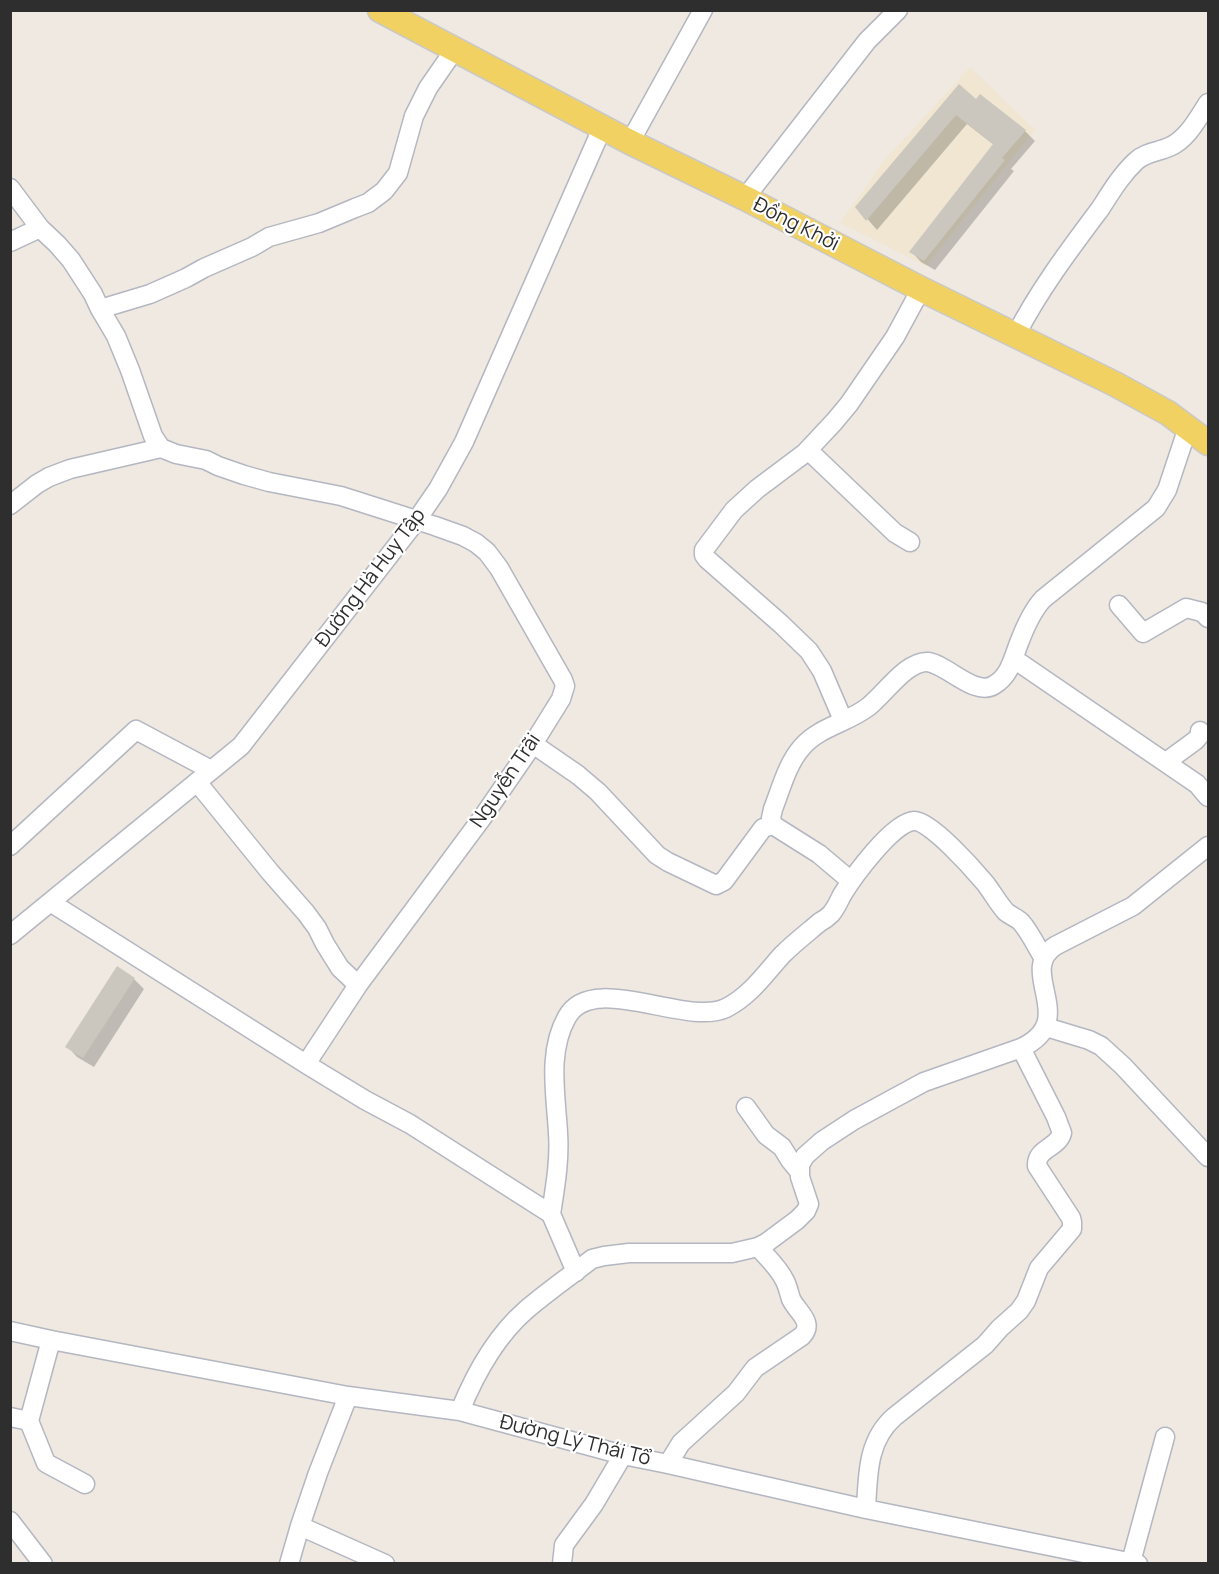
<!DOCTYPE html>
<html>
<head>
<meta charset="utf-8">
<style>
  body { margin:0 }
  #map { position:relative; width:1219px; height:1574px; overflow:hidden; background:#efe9e1; font-family:Manrope,sans-serif }
  canvas { display:block }
  .frame { position:absolute; inset:0; border:12px solid #2e2e2e; pointer-events:none }
</style>
</head>
<body>
<div id="map">
<canvas width="1219" height="1574"></canvas>
<div class="frame"></div>
</div>
<script>
const g = document.querySelector('canvas').getContext('2d');
g.lineJoin = 'round';
function paint(path, color) {
  g.fillStyle = color;
  g.fill(path, 'evenodd');
}
function stroke(path, color, width, dash) {
  g.strokeStyle = color;
  g.lineWidth = width;
  g.lineCap = dash ? 'butt' : 'round';
  g.setLineDash(dash || []);
  g.stroke(path);
}
function drawText(font, color, halo, rows, align = 'center') {
  g.font = font + ' Manrope,sans-serif';
  g.lineWidth = 4.5;
  g.setLineDash([]);
  g.textBaseline = 'middle';
  g.strokeStyle = halo;
  g.fillStyle = color;
  for (const [text, x, y, turn = 0] of rows) {
    g.save();
    g.translate(x, y);
    g.rotate((+turn || 0) * Math.PI / 180);
    g.textAlign = isNaN(turn) ? turn : align;
    if (halo) g.strokeText(text, 0, 0);
    g.fillText(text, 0, 0);
    g.restore();
  }
}
paint(new Path2D(`
  M970 67 1035 130 926 266 840 223 884 161Z`), '#f0e6d1');
paint(new Path2D(`
  M959 86 977 101 1025 131 1035 141 1011 169 1014 171 935 270 921 262 911 251 994 145 967 124 877 230 857 207Z
  M134 979 144 989 94 1067 77 1057 67 1046Z`), '#0003');
paint(new Path2D(`
  M959 84 976 99 980 94 1026 130 1002 158 1005 160 924 261 909 252 993 144 956 115 866 221 855 207Z
  M117 966 135 978 83 1058 65 1047Z`), '#cbc7bf');
const minor = new Path2D(`
  M630 142 703 10
  M10 188 40 228 57 244 71 260 93 294 100 309 116 336 130 370 153 436 161 448 176 454 206 460 218 466 244 475 269 482 341 496 435 526 463 536 476 543 487 552 499 568 563 680 565 686 561 699 533 744 482 818 358 985 306 1064
  M745 198 867 41 898 10
  M10 242 40 228
  M100 309 150 294 186 278 204 268 252 247 269 237 319 223 355 208 368 203 384 191 398 173 414 116 428 88 455 49
  M1016 335C1039 290 1070 249 1100 209 1111 192 1121 175 1136 161 1146 152 1158 152 1169 147 1187 140 1198 118 1208 103
  M808 450 895 533 910 542
  M10 505 37 484 49 477 70 469 161 448
  M1119 605 1143 633 1186 608 1202 612 1208 618
  M1014 659 1197 784 1208 797
  M843 720 822 671 809 651 781 624 707 559 704 555V550L734 510 757 489 805 453 834 422 849 404 895 337 921 289
  M533 744 578 775 598 792 657 855 668 862 716 885 724 881 763 828 773 825
  M1166 762 1196 740 1200 735V731
  M197 782 270 872 306 913 317 928 325 944 340 968 358 985
  M10 846 136 730 211 770
  M851 881 819 854 773 825 771 818 773 809C781 789 787 764 802 747 819 727 847 723 868 707 884 695 907 660 928 662 948 665 975 697 994 685 1010 676 1013 658 1019 643 1025 627 1032 611 1043 599L1156 508 1167 490 1188 427
  M50 902 306 1064 365 1100 410 1124 551 1214 576 1272
  M10 935 241 746 416 521 438 489 464 442 603 126
  M1046 1027 1089 1040 1101 1046 1123 1066 1208 1157
  M746 1107 766 1135 782 1147 790 1160 799 1171
  M551 1214C555 1188 560 1160 558 1133 556 1095 547 1052 567 1017 592 971 686 1027 726 1008 750 996 765 974 782 955 794 943 807 933 820 922 824 920 828 917 831 914 836 908 839 901 842 895 853 877 893 822 914 821 930 820 974 870 985 883 992 892 998 903 1006 912 1011 916 1017 918 1021 922 1029 931 1037 947 1043 957
  M10 1331 51 1340 348 1396 460 1411 623 1455 668 1464 866 1509 1138 1564
  M51 1340 29 1421 46 1463 85 1484
  M348 1396 318 1473 300 1526 385 1564
  M460 1411C475 1374 495 1337 526 1310 547 1292 570 1276 592 1259L604 1256 629 1253H732L758 1247 766 1243 797 1220 806 1211 809 1204 800 1177V1165L805 1156 822 1141 854 1120 924 1082 1021 1048C1081 1020 1016 972 1055 946L1133 906 1208 846
  M10 1417 29 1421
  M668 1464 681 1443 736 1393 755 1368 802 1336C815 1322 797 1312 791 1299 789 1293 788 1287 785 1281 779 1268 767 1257 758 1247
  M866 1509C868 1475 867 1441 894 1417L985 1345 1000 1328 1019 1311 1026 1301 1039 1268 1072 1229V1222L1071 1218 1037 1166C1036 1148 1058 1148 1062 1133L1056 1117 1021 1048
  M10 1521 43 1564
  M1131 1562 1165 1437
  M289 1564 300 1526
  M562 1564 564 1545 594 1504 623 1455`);
const major = new Path2D(`
  M380 10 630 142 745 198 921 289 1115 384 1168 413 1208 443`);
stroke(minor, '#b4b7c1', 21);
stroke(major, '#c9c9c9', 27);
stroke(minor, '#fff', 18);
stroke(major, '#f2d163', 24);
drawText('20px', '#2e2e2e', '#fff', [
  ["Đồng Khởi",796,225,27],
  ["Đường Hà Huy Tập",371,578,-53],
  ["Nguyễn Trãi",506,781,-56],
  ["Đường Lý Thái Tổ",575,1441,14]
]);
</script>
</body>
</html>
